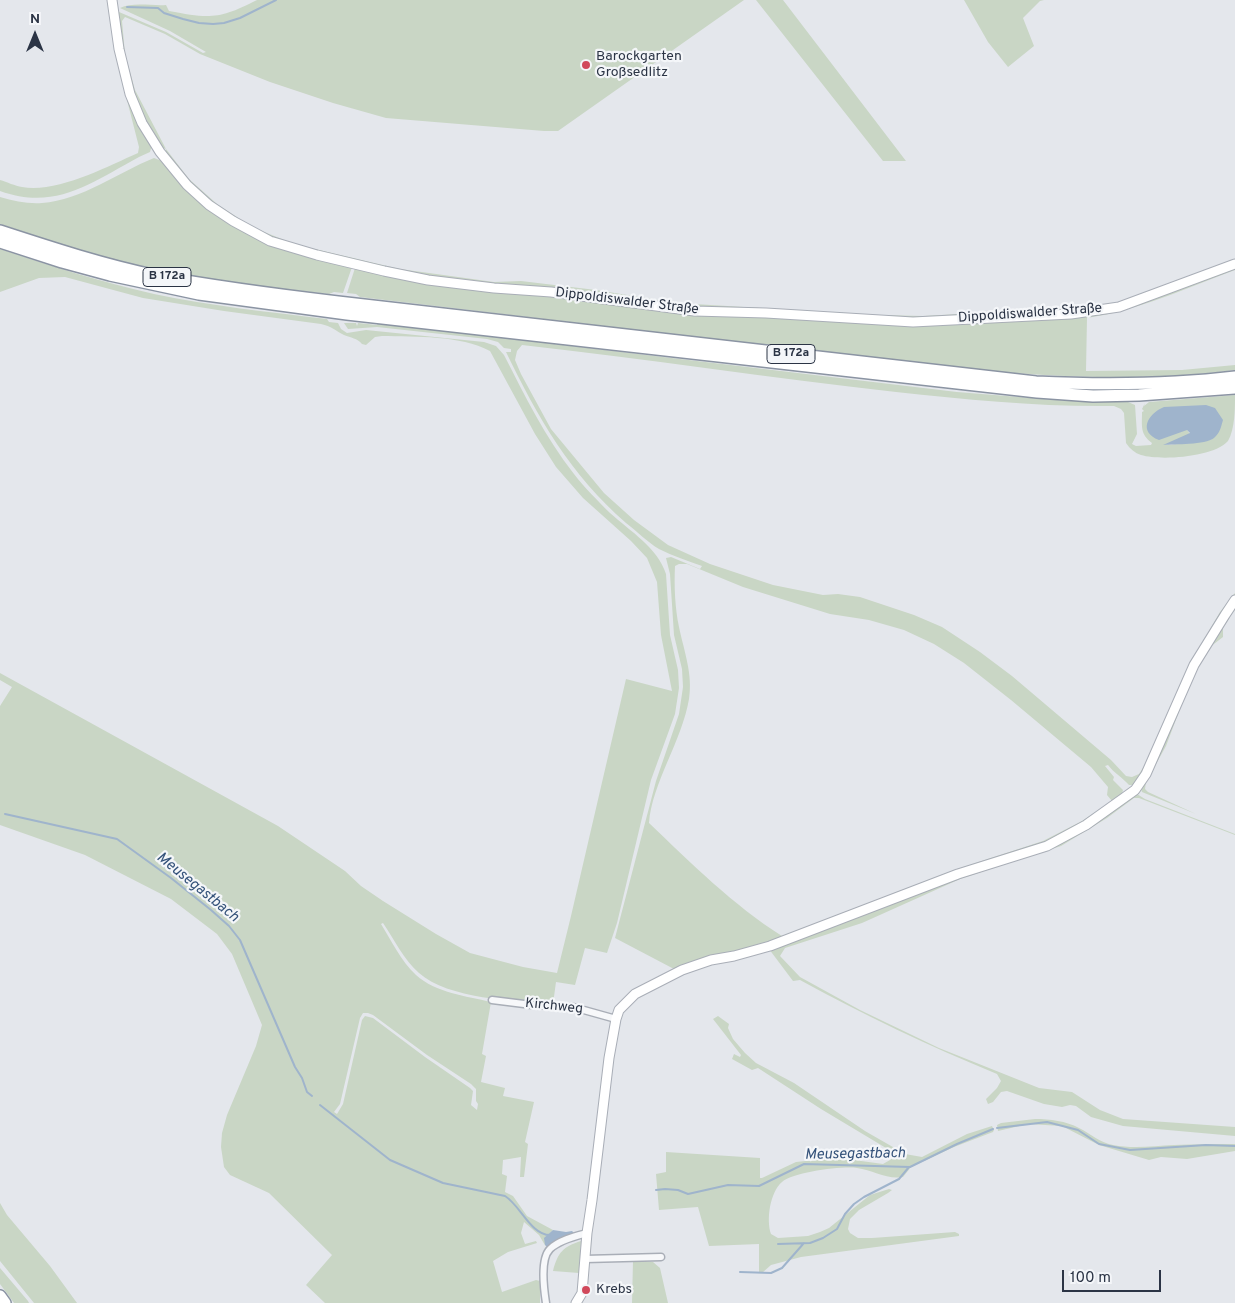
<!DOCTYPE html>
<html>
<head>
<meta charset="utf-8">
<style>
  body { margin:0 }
  #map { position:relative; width:1235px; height:1303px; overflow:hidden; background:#e4e7ec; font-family:Overpass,sans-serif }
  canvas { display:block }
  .north { position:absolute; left:10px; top:10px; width:50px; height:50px; -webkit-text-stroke:4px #f4f6f9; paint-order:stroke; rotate:0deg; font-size:14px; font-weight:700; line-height:20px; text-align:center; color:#2b3445 }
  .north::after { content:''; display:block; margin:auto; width:18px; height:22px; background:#2b3445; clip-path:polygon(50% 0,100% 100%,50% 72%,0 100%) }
  .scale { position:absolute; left:1062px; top:1270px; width:99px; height:22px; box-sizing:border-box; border:2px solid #2b3445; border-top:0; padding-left:6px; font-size:15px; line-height:18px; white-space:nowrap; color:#2b3445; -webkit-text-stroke:4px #f4f6f9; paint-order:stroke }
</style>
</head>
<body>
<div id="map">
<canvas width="1235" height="1303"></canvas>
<div class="north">N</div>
<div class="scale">100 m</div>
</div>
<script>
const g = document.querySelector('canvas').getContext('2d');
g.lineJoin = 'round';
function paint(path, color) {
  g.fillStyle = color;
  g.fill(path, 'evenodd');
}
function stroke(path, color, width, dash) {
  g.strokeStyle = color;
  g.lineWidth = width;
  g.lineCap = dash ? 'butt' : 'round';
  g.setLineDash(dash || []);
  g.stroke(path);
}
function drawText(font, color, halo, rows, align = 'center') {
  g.font = font + ' Overpass,sans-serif';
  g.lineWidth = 4.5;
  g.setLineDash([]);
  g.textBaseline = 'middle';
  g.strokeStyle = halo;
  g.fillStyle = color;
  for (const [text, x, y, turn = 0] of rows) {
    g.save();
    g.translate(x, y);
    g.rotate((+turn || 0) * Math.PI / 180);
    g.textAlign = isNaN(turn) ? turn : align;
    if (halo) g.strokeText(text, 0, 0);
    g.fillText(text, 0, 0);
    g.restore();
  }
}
paint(new Path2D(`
  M107 0H109L115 42 152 145 150 152 139 157C91 183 56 211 0 191V180C7 182 15 186 22 187 58 193 106 167 138 153L139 147 116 57Z
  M257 0H744L558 131H544L386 118 333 103 270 82 200 54 165 34 125 17 122 21 125 54 135 90 166 149 189 179 217 204 252 227 294 244 400 269 494 282 521 281 596 290 677 303 879 315 923 316 1069 308 1070 311 924 318 698 308 430 277 294 246 251 229 201 194 166 156V149L159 146 141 112 127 73 117 13 119 12 166 32 203 53 206 52 170 31 120 8C132 2 152 6 166 5L169 11C210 19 220 19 257 0Z
  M756 0H783L906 161H883Z
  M964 0H1044L1040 1 1023 18 1034 46 1008 67 988 42Z
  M154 158 162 161 230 223 352 267 343 293 334 292 329 294C277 288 225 283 173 273 114 262 57 243 0 224V197C14 201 28 204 42 203 82 200 117 173 154 158Z
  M0 249C51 266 101 282 154 294 211 306 269 312 327 319L329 322 338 323 341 329 347 333 366 330 484 342 496 346 504 355C525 396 545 437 574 474 584 487 598 501 610 513 630 531 658 548 666 574L670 635 678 670 679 688 675 714 651 780 617 923 607 953 585 948 575 985 556 982 553 1004C515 1001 448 999 419 973 404 960 394 939 383 923L381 924C391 940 401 961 416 975 436 993 466 996 491 1002L482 1054 486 1056 481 1082 505 1088 503 1096 534 1102 525 1142 528 1144 524 1177H520L521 1157 503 1160 502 1174 507 1176 505 1192 513 1196 527 1216 553 1230 547 1236 545 1245 546 1247 539 1235 524 1222 521 1233 525 1244 536 1241 537 1243 508 1252 493 1261 502 1292 536 1280 540 1281V1303H325L306 1285 332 1255 269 1193 230 1175 224 1167 221 1147 222 1133 227 1115 256 1046 262 1025 232 954 217 934 171 899 85 855 0 825V706L12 687 0 680V673L278 826 345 871 361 886 383 901 436 934 470 953 523 967 557 973 571 916 626 679 672 691 661 635 657 582 647 558 631 541 583 498 556 467 535 434 490 351C460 335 416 337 382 336L375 337 366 345 362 344C357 338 351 338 344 335 336 331 331 326 321 324L224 311 143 298 65 277 39 278 0 292ZM363 1013H368L373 1015 427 1055 471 1084 476 1089V1101L478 1104 477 1110 471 1105 473 1091 470 1088 425 1057 373 1018 365 1016 362 1020 343 1104 337 1114 334 1112 340 1104 360 1018Z
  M355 268 430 283 869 323 1082 315 1235 268V270C1186 288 1140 310 1087 318L1086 371 1182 370 1235 365V370C1092 388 954 368 812 351 662 333 511 315 360 297L356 294 347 293Z
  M344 323H356L357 326 358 323 377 325 378 323 957 392 1056 400 1128 402 1135 405 1137 434 1132 444 1136 446 1151 445 1152 443C1140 434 1142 427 1142 412L1144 411 1142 409 1145 403 1144 406 1149 402 1235 395C1235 409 1235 429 1228 441 1214 457 1161 461 1141 455 1135 453 1130 449 1126 443L1124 413 1121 409 1114 406C1041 407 969 400 896 392 771 378 647 359 522 345L517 351 515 360 521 374 551 429 604 493 634 520 668 545 710 564 773 585 823 595 838 594 860 597 914 615 942 627 980 652 1012 676 1111 760 1126 776 1132 777 1139 774 1150 757 1189 665 1220 612 1235 593V596L1223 612 1152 757 1134 785H1129C1122 777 1114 773 1108 765L1105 766 1114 777 1113 780 1123 790 1122 794 1102 812 1046 843 767 945 674 969 615 938 656 781 679 714 683 687 682 669 674 635 670 574 666 558 671 557 700 569 702 566C688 561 673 556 659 549 647 542 637 531 626 523 570 474 538 418 506 352H511V349L504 348 498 342 487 339 377 327 348 329ZM1187 430 1212 439 1191 443 1165 445 1190 434ZM679 564H687L743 587 830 614 869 620 904 630 934 644 964 663 1011 700 1091 767 1108 787 1107 795 1112 801 1082 821 1043 841 954 870 782 936C733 905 691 863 649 823 652 783 682 741 689 699 693 674 684 651 679 627 675 608 674 586 675 566Z
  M1235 605V609L1223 628V637L1210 647 1198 668 1186 693 1166 746 1146 782 1145 789 1148 792 1196 814 1142 792 1141 789 1157 761 1196 666Z
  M1137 794 1145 799 1235 834V835L1139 798H1134L1107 818 1061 846 960 879 862 923 785 948 780 956 800 977 860 1010 939 1048 1039 1088 1072 1092 1100 1110 1123 1119 1235 1127V1136L1123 1126 1091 1117 1076 1106 1070 1105 1062 1107 1044 1104 1007 1091 1001 1092 993 1102 988 1104 986 1099 997 1088 1001 1081 997 1074C929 1046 864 1015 800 980L793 981 769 949 957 877 1047 849Z
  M718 1016 729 1024 728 1028 733 1039 745 1053 756 1063 794 1083 865 1131 905 1154 922 1157 967 1134 992 1126 994 1130 993 1132 954 1147 911 1167 903 1177C887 1180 873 1170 857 1168 841 1166 794 1172 782 1182 770 1192 766 1220 771 1234L778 1238 808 1236 820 1232 829 1228 870 1195 889 1189 892 1190 888 1193 859 1210 850 1219 848 1229 850 1233 858 1238H872L955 1232 959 1234V1236L801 1257 771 1265 762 1273H759V1244L709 1246 698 1207 659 1210 656 1174 666 1172V1152L760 1158V1178H762L796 1162 824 1159 854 1160 883 1164 890 1160 896 1154 821 1109 758 1068 752 1070 732 1059 734 1054 740 1057 741 1055 713 1019Z
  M1035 1119C1050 1119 1066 1121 1079 1128 1091 1134 1099 1142 1113 1145 1133 1149 1154 1146 1174 1145 1194 1144 1215 1144 1235 1144V1151L1187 1159 1161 1157 1149 1160 1099 1145 1062 1126 1028 1124 998 1131 997 1125 1001 1123Z
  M0 1203 7 1215 50 1266 77 1303H34L0 1261Z
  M581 1241 579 1273 553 1271C558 1252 563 1247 581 1241Z
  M633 1261 653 1262 660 1268 668 1303H632Z
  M0 1268 28 1301 29 1303H14L0 1284Z`), '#c9d6c5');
paint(new Path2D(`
  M1206 405 1215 408 1223 420C1221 427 1220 433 1214 438 1205 445 1175 444 1163 445L1190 433 1187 430 1159 440C1138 432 1147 414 1164 407Z
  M553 1230 566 1232 572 1231 574 1233 547 1247 545 1245 544 1238Z`), '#9fb4cc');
stroke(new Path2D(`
  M127 7 158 8 164 13 183 19 199 23 213 24 224 23 240 18 276 0
  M5 814 117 839 171 878 211 910 229 926 240 940 295 1067 302 1078 307 1092 312 1096
  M320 1105 390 1160 443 1183 505 1196C520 1205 531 1235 550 1235
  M997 1128 1047 1122 1078 1130 1099 1144 1130 1150 1206 1145 1235 1146
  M656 1190 665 1189 678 1190 688 1194 728 1185 759 1186 804 1164 910 1167 957 1144 993 1129
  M778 1244 810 1243 823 1238 837 1229 845 1214 854 1204 864 1197 899 1179 909 1167
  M740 1272 771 1273 782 1268 804 1243`), '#9fb4cc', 2);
const street = new Path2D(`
  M492 1000 532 1005 573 1007 616 1019
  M585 1259 661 1257
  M546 1303C544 1290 540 1259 550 1249 559 1240 576 1236 587 1233`);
const secondary = new Path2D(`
  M112 0 119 49 130 94 142 123 160 152 187 185 209 205 233 221 270 241 317 255 384 271 428 280 494 288 551 292 694 311 766 313 913 322 1071 314 1119 307 1235 264
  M576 1303 582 1293 587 1233 592 1200 609 1058 616 1019 619 1010 635 994 682 970 711 960 734 956 770 946 958 874 1047 846 1086 825 1135 790 1146 774 1194 665 1225 615 1235 600`);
const highway = new Path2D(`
  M0 231C52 248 104 265 157 276 217 287 278 295 338 302L1036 382C1102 385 1169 385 1235 377
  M0 242 62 262 110 275 199 294 347 314 1037 392 1093 396 1139 395 1235 388
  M0 1296 5 1303`);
stroke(street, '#a9aeb7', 9);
stroke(secondary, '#a9aeb7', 11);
stroke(highway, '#8b94a3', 14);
stroke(street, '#f7f8fa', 6);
stroke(secondary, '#fff', 9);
stroke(highway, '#fff', 11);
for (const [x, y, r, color] of [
  [586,65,5,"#d1495b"],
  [586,1290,5,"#d1495b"]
]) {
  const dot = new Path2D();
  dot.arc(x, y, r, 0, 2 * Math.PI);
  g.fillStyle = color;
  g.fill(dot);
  stroke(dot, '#f4f6f9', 2);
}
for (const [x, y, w] of [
  [167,277,48],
  [791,354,48]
]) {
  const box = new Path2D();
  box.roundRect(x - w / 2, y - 9.5, w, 19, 4);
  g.fillStyle = '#f4f6f9';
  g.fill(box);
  stroke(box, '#2b3445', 1);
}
drawText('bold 12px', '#2b3445', null, [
  ["B 172a",167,277],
  ["B 172a",791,354]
]);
drawText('14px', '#2b3445', '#f4f6f9', [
  ["Barockgarten",596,57],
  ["Großsedlitz",596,73],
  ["Krebs",596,1290]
], 'left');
drawText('14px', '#2b3445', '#f4f6f9', [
  ["Dippoldiswalder Straße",627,302,7],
  ["Dippoldiswalder Straße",1030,314,-4],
  ["Kirchweg",554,1007,6]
]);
drawText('italic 15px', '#34527a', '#f4f6f9', [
  ["Meusegastbach",197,888,39],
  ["Meusegastbach",855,1155,-1]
]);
</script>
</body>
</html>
